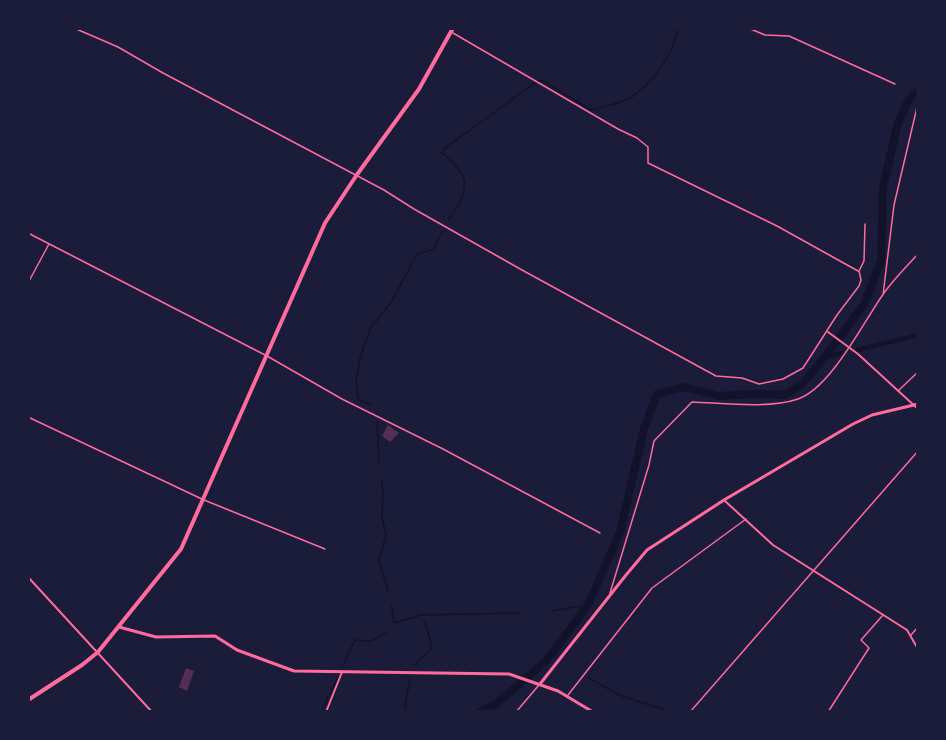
<!DOCTYPE html>
<html>
<head>
<meta charset="utf-8">
<style>
  body { margin:0 }
  #map { position:relative; width:946px; height:740px; overflow:hidden; background:#1b1b3a; font-family:"Sofia Sans Condensed",sans-serif }
  canvas { display:block }
  .frame { position:absolute; inset:0; border:30px solid #1b1b3a; pointer-events:none }
</style>
</head>
<body>
<div id="map">
<canvas width="946" height="740"></canvas>
<div class="frame"></div>
</div>
<script>
const g = document.querySelector('canvas').getContext('2d');
g.lineJoin = 'round';
function stroke(path, color, width, dash) {
  g.strokeStyle = color;
  g.lineWidth = width;
  g.lineCap = dash ? 'butt' : 'round';
  g.setLineDash(dash || []);
  g.stroke(path);
}
function paint(path, color) {
  g.fillStyle = color;
  g.fill(path, 'evenodd');
}
stroke(new Path2D(`
  M449 220C469 188 473 178 442 153L444 149 536 82 541 80 591 110C604 106 620 104 632 97 653 82 674 54 678 28
  M370 405 358 399 356 382 360 358 370 329 392 301 417 254 433 250 444 229
  M377 422 379 462
  M381 479 383 492 382 517 386 535 379 561 388 591
  M391 603 394 623 422 615 518 613
  M552 611 588 605
  M389 629 390 628
  M415 665C419 657 427 656 432 647L424 619
  M342 667 355 640 371 641 386 633
  M589 678 619 695 671 712
  M321 712 339 675
  M404 712 410 679`), '#12122b', 1.5);
stroke(new Path2D(`
  M857 350 918 335
  M825 357 841 353`), '#12122b', 4.5);
stroke(new Path2D(`
  M480 712 496 704 546 661 588 605 620 532 644 429 657 394 684 387 719 396 756 394 785 395 803 383 825 357 865 303 881 260 883 187 898 123 908 101 918 91`), '#12122b', 8);
paint(new Path2D(`
  M388 425 399 433 390 442 382 436Z
  M186 668 194 671 187 691 179 687Z`), '#542f53');
stroke(new Path2D(`
  M74 28 118 47 163 73 384 190 414 209 522 270 716 376 742 378 759 384 783 379 803 368 837 315 859 286 861 280 859 271 864 261 865 224
  M748 28 765 35 789 36 895 84
  M453 33 618 129 637 138 648 147V163L777 226 858 271
  M28 233 267 356 342 399 443 449 600 533
  M28 283 49 244
  M883 295 894 205 918 103
  M899 390 918 372
  M28 417 204 500 325 549
  M610 593 649 465 654 441 692 402C722 403 770 409 798 399 831 388 864 321 884 293 894 279 906 267 918 254
  M911 635 918 627
  M568 695 652 588 746 519
  M516 712 539 685
  M690 712 918 451
  M828 712 869 648 861 640 883 615`), '#ff6b9d', 1.5);
stroke(new Path2D(`
  M828 332 858 354 918 409
  M725 501 773 545 907 630 918 649
  M28 577 152 712
  M326 712 342 672`), '#ff6b9d', 2);
stroke(new Path2D(`
  M119 627 156 637 215 636 237 650 294 671 509 674 558 691 593 712
  M540 684 626 575 647 550 724 500 853 424 872 415 918 404`), '#ff6b9d', 3);
stroke(new Path2D(`
  M28 700 82 665 98 652 181 549 325 223 356 176 419 89 453 28`), '#ff6b9d', 4);
</script>
</body>
</html>
